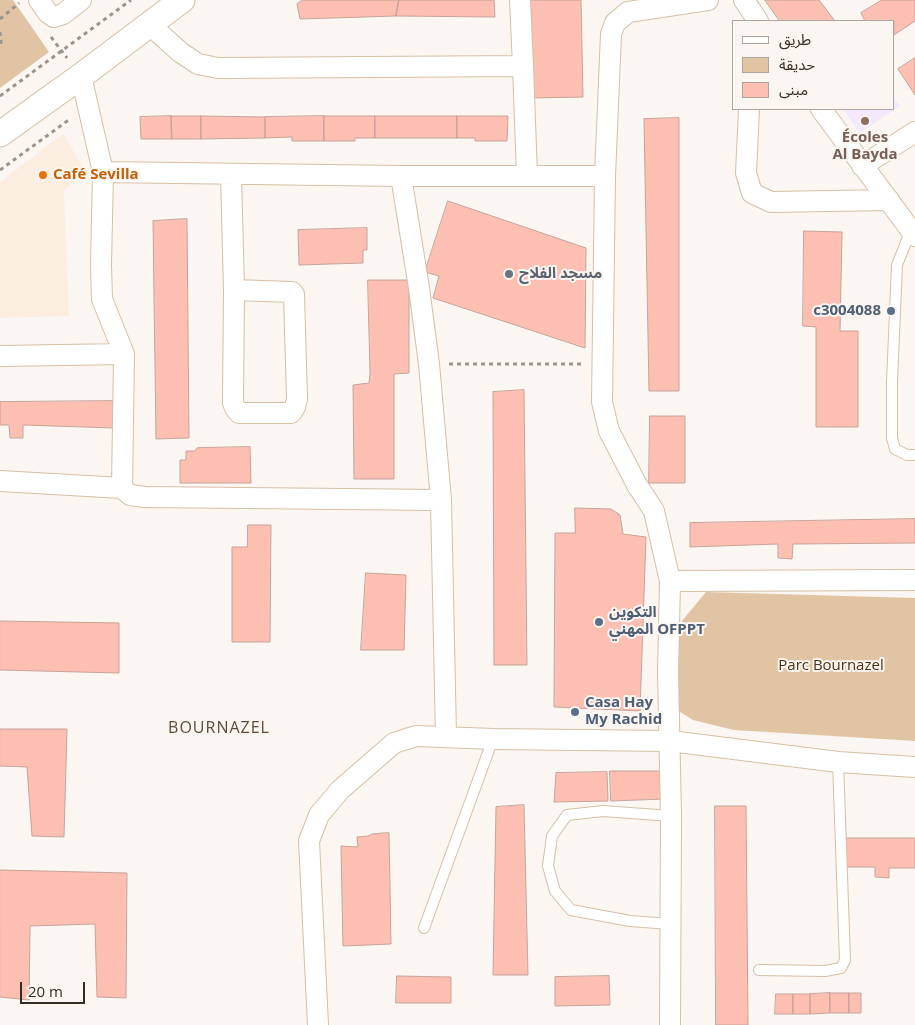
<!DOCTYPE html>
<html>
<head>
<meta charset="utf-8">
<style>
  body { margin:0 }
  #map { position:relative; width:915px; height:1025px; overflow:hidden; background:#fbf6f1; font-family:"Open Sans","Noto Sans Arabic",sans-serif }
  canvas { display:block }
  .legend { position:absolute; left:732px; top:20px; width:162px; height:90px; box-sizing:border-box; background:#fbf6f1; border:1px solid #aca69e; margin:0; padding:6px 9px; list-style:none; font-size:15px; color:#362d22 }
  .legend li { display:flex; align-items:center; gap:10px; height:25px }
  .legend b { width:25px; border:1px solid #aca69e }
  .scale { position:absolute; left:20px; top:982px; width:65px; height:22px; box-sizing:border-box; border:2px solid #362d22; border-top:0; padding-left:6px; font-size:15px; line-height:18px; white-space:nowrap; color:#362d22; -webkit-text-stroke:4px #fbf6f1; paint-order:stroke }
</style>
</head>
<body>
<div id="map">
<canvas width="915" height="1025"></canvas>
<ul class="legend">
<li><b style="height:6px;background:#fff"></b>طريق</li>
<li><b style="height:14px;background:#e1c4a4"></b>حديقة</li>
<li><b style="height:14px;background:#fdbfb1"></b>مبنى</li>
</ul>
<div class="scale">20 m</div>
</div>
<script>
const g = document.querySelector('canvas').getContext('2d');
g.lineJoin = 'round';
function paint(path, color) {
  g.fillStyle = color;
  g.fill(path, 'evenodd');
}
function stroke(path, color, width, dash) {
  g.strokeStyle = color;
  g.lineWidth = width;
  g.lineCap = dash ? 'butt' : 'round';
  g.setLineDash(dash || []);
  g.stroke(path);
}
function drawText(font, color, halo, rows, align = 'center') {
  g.font = font + ' "Open Sans","Noto Sans Arabic",sans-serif';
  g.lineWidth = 4;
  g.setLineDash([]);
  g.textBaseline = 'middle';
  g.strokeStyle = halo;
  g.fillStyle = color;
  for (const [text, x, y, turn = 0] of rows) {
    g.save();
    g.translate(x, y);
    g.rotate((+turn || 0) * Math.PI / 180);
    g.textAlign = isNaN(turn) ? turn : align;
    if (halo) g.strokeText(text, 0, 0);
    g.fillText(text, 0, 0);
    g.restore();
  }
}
paint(new Path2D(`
  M63 134 85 170 64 191 69 316 0 318V182Z`), '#fbeee1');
paint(new Path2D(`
  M894 98 900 106 860 133 843 109H894Z`), '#f4e8fd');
paint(new Path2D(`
  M0 0H13L49 52 0 88Z
  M706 592 915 598V741L734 730 693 720 674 708 677 627Z`), '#e1c4a4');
const building = new Path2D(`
  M303 0H399L396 16 300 19 297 4Z
  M399 0H494L495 17 396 16Z
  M531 0H581L583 97 533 98Z
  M765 0H819L835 21H780Z
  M882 0H915V21L894 35V21H865L861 13Z
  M915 58V95L898 69Z
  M171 116 172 139H141L140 117Z
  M171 116H201V139H172Z
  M201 116 265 117V138L201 139Z
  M324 116V141H292V137L265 138V117Z
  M324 116H375V138H355V141H324Z
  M375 116H457V138H375Z
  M457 116H508L507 141H475V138H457Z
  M679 118V391H649L644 119Z
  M448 201 586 248 585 348 433 298 439 276 425 272Z
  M187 219 189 438 156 439 153 221Z
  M367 228V250H363V263L299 265 298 230Z
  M804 231 842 232 840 331H858V427H816V327L803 326Z
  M368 280H409V373L394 374V479H354L353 385 369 383 370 374Z
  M524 390 527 665H494L493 392Z
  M113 401 114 428 23 425V438H10L9 425H0V402Z
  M650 416H685V483H649Z
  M250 447 251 483H180V460H186V451H195L197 448Z
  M575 508 611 509 620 515 623 534 646 537 640 711 554 707 555 533H575Z
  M915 519V543L793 544 792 559 778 558V544L690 547V523Z
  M248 525H271L270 642H232V547H247Z
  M366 573 406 575 404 650H361Z
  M0 621 119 623V673L0 670Z
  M0 729H67L64 837 32 836 27 767 0 766Z
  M610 771H661L665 799 611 801Z
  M607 772 608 801 554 802 556 773Z
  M524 805 528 975H493L496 807Z
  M715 806H746L748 1025H716Z
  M389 833 391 944 343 946 341 846 358 847 357 837 368 836 372 834Z
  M845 838H915V868H889V878L875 877V867H844Z
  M0 870 127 873 126 998 97 997 95 924 30 926 29 1000 0 997Z
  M397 976 451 977V1003H396Z
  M609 976 610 1005 555 1006V977Z
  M830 993V1013L810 1014V994Z
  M830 993H849V1013H830Z
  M849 993H861V1013H849Z
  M776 994H793V1014H775Z
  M793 994H810V1014H793Z`);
paint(building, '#fdbfb1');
stroke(building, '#c7a39b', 1);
const service = new Path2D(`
  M911 230 897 265 892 382V438L895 449 907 455H915
  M670 924 630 921 571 910 555 891 548 866 552 836 567 815 603 811 671 816
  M424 928 493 739
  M759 970 825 971 841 968 845 960 838 762`);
const minor = new Path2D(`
  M39 0 48 13 54 17 63 14 81 0
  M520 0 523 66
  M744 0 758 21
  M149 24 180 52 198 64 218 68 523 66 527 176
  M81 76 103 172 101 265 102 299 124 354 122 488 130 495 145 497 441 500
  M749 109 746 173 752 193 771 202 889 200
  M821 109 915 236
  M862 166 915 132
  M103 172 401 176H605
  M231 174 234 290 233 403 235 408 239 413H291L295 407 297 399 294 294 292 292 234 290
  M401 176 419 288 429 364 441 500 446 736
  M0 356 124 354
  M0 481 122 488
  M670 581 915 580
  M318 1025 309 841 319 815 340 790 394 743 416 736 493 739 670 741 838 762 915 767
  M670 1025 671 816 668 672 670 581 654 511 637 485 609 431 602 402 605 176 611 34 615 23 628 12 708 0`);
const tertiary = new Path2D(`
  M0 134 81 76 182 0`);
stroke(service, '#d6bfa5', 12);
stroke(minor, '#d6bfa5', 22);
stroke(tertiary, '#d6bfa5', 27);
stroke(new Path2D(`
  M0 19 19 3
  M0 32 1 41 0 48
  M51 37 67 58
  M0 96 131 0
  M0 170 70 119
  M449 364H582`), '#9a948c', 3, [4, 4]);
stroke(service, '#fff', 10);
stroke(minor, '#fff', 20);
stroke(tertiary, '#fff', 25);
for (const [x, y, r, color] of [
  [865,121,5,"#8d6e63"],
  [43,175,5,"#e8710a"],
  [509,274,5,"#6b7280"],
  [891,311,5,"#5c6f8a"],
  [599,622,5,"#5c6f8a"],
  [575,712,5,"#5c6f8a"]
]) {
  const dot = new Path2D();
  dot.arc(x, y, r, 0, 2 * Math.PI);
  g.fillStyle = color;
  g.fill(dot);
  stroke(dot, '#fbf6f1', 2);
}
drawText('bold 15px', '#785e54', '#fbf6f1', [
  ["Écoles",865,138],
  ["Al Bayda",865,155]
]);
drawText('bold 15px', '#c56008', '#fbf6f1', [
  ["Café Sevilla",53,175]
], 'left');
drawText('bold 15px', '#5b616d', '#fbf6f1', [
  ["مسجد الفلاح",519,274]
], 'left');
drawText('bold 15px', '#4e5e75', '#fbf6f1', [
  ["c3004088",881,311,"right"],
  ["التكوين",609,613],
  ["المهني OFPPT",609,630],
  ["Casa Hay",585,703],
  ["My Rachid",585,720]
], 'left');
drawText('15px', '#4d320f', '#fbf6f1', [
  ["Parc Bournazel",831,666]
]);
g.letterSpacing = '1px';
drawText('16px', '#5f4b35', '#fbf6f1', [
  ["BOURNAZEL",219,728]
]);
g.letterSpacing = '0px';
</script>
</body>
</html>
